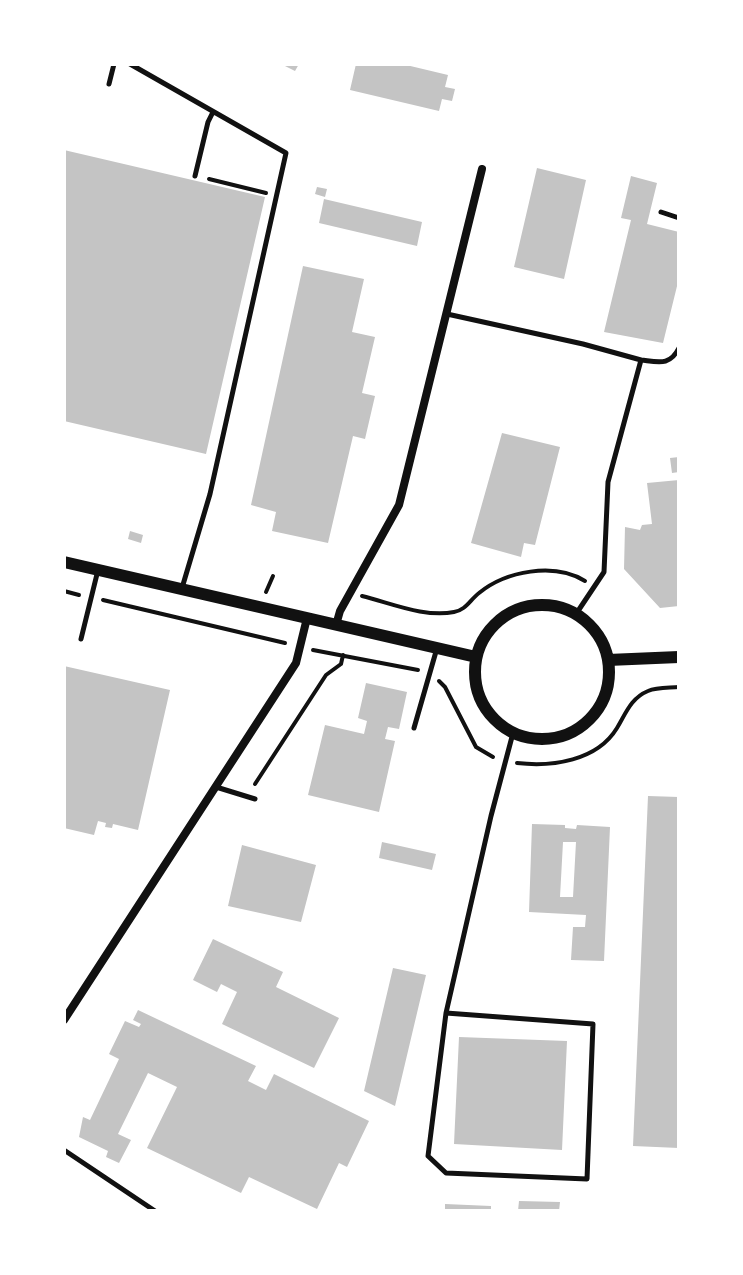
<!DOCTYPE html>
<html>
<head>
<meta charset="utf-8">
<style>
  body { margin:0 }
  #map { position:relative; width:743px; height:1275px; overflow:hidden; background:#fff; font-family:"Exo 2",sans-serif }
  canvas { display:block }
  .frame { position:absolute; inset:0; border:66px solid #fff; pointer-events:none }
</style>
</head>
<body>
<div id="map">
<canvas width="743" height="1275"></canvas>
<div class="frame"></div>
</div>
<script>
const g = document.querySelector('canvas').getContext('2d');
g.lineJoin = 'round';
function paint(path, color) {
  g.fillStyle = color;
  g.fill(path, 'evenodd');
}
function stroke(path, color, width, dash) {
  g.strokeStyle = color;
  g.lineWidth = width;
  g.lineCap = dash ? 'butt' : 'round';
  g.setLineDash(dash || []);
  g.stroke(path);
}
paint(new Path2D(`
  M281 64H299L295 71Z
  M356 64H402L448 75 445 87 455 89 452 101 442 99 439 111 350 90Z
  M64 150 265 197 206 454 64 421Z
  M537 168 586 180 564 279 514 267Z
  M631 176 657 183 647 224 679 232V278L663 343 604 332 631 220 621 218Z
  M317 187 327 189 325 197 315 194Z
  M324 199 422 222 417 246 319 223Z
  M303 266 364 279 352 332 375 337 362 393 375 396 365 439 353 436 328 543 272 531 276 512 251 505Z
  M502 433 560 447 535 545 524 543 521 557 471 543Z
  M679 457V472L672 473 670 458Z
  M679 480V606L660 608 624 569 625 527 640 530 642 525 652 524 647 483Z
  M130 531 143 535 141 543 128 539Z
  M64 666 170 690 138 830 113 824 112 828 105 827 106 823 98 821 94 835 64 828Z
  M366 683 407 692 399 729 388 727 385 739 395 741 379 812 308 795 325 725 364 734 367 721 358 718Z
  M648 796 679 797V1148L633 1146Z
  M532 824 565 825V828L576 829 577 825 610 827 604 961 571 960 573 927H585L586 915 529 912ZM563 842H576L573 897H560Z
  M382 842 436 854 432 870 379 858Z
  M242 845 316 865 301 922 228 906Z
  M213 939 283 972 276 987 339 1018 314 1068 222 1024 237 992 221 984 217 992 193 980Z
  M393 968 426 975 395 1106 364 1091Z
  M138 1010 256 1066 248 1081 266 1090 274 1074 369 1121 347 1167 339 1163 317 1209 249 1177 241 1193 147 1148 177 1087 148 1073 118 1134 131 1140 119 1163 106 1157 108 1151 79 1137 83 1117 90 1120 119 1059 109 1054 125 1021 139 1027 141 1024 133 1020Z
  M459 1037 567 1041 562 1150 454 1144Z
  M519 1201 560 1202 559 1211H518Z
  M445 1204 491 1206V1211H445Z`), '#c4c4c4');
stroke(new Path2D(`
  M209 179 266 193
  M64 591 79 595
  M266 592 273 576
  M362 596C391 603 425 618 454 612 466 610 470 600 479 593 506 571 554 562 585 581
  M103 600 285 643
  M313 650 418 670
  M439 681 445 687 476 747 493 757
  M517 763C552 767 597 761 617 728 626 713 631 698 648 691 657 687 669 688 679 687
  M255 784 326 675 341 664 343 655`), '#111', 4);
stroke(new Path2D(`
  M130 64 286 153 210 494 182 588
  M109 84 114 64
  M195 176 208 122 213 112
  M661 212 679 218
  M447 314 583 344 641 360
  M576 614 604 572 608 482 641 360C659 362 670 366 679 348
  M81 639 98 570
  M414 728 437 648
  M216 787 255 799
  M446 1013 593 1024 587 1179 446 1173 428 1156 446 1013 491 816 513 733
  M64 1150 155 1211`), '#111', 5);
stroke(new Path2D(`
  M336 625 340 611 399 505 482 169
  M64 1020 296 663 307 618`), '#111', 8);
stroke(new Path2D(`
  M64 562 476 657
  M475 672a67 67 0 1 1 134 0a67 67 0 1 1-134 0Z
  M608 660 679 657`), '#111', 12);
</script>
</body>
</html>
